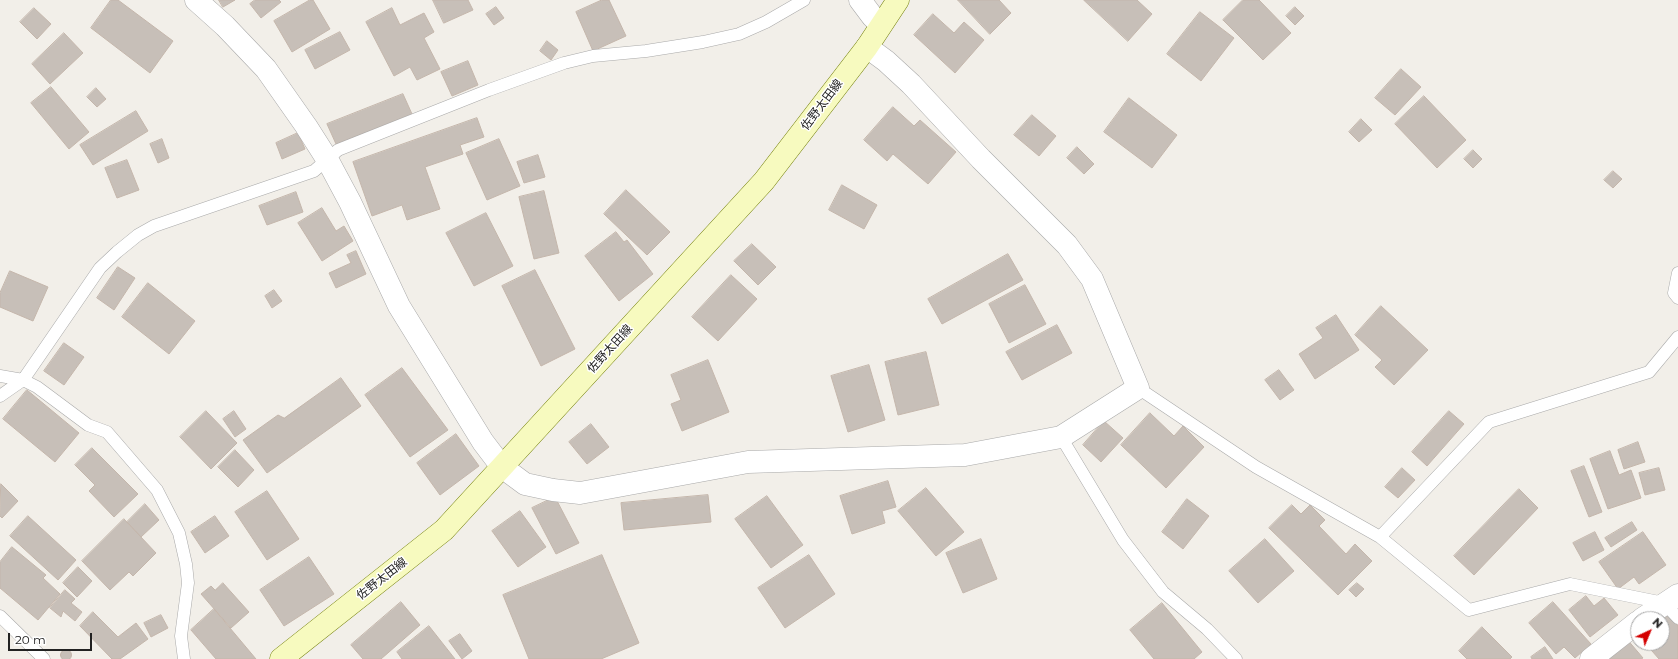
<!DOCTYPE html>
<html>
<head>
<meta charset="utf-8">
<style>
  body { margin:0 }
  #map { position:relative; width:1678px; height:659px; overflow:hidden; background:#f2efe9; font-family:Montserrat,sans-serif }
  canvas { display:block }
  .north { position:absolute; left:1630px; top:611px; width:40px; height:40px; box-sizing:border-box; background:#fff; border:1px solid #a7a7a7; border-radius:50%; rotate:44deg; font-size:11px; font-weight:700; line-height:16px; text-align:center; color:#222 }
  .north::after { content:''; display:block; margin:auto; width:14px; height:18px; background:#d40000; clip-path:polygon(50% 0,100% 100%,50% 72%,0 100%) }
  .scale { position:absolute; left:8px; top:633px; width:84px; height:18px; box-sizing:border-box; border:2px solid #222; border-top:0; padding-left:5px; font-size:12px; line-height:14px; white-space:nowrap; color:#222; -webkit-text-stroke:3px #fff; paint-order:stroke }
</style>
</head>
<body>
<div id="map">
<canvas width="1678" height="659"></canvas>
<div class="north">N</div>
<div class="scale">20 m</div>
</div>
<script>
const g = document.querySelector('canvas').getContext('2d');
g.lineJoin = 'round';
function paint(path, color) {
  g.fillStyle = color;
  g.fill(path, 'evenodd');
}
function stroke(path, color, width, dash) {
  g.strokeStyle = color;
  g.lineWidth = width;
  g.lineCap = dash ? 'butt' : 'round';
  g.setLineDash(dash || []);
  g.stroke(path);
}
function drawText(font, color, halo, rows, align = 'center') {
  g.font = font + ' Montserrat,"Noto Sans JP",sans-serif';
  g.lineWidth = 3;
  g.setLineDash([]);
  g.textBaseline = 'middle';
  g.strokeStyle = halo;
  g.fillStyle = color;
  for (const [text, x, y, turn = 0] of rows) {
    g.save();
    g.translate(x, y);
    g.rotate((+turn || 0) * Math.PI / 180);
    g.textAlign = isNaN(turn) ? turn : align;
    if (halo) g.strokeText(text, 0, 0);
    g.fillText(text, 0, 0);
    g.restore();
  }
}
const building = new Path2D(`
  M111 0H118L173 41 150 73 91 28Z
  M219 0H235L223 7Z
  M255 0H279L281 2 261 18 250 4Z
  M310 0H313L330 29 292 52 274 21Z
  M433 0H468L473 10 444 23Z
  M602 0H609L626 36 593 51 576 12Z
  M958 0H999L1011 13 990 34Z
  M1084 0H1137L1152 14 1128 41Z
  M1243 0H1259L1291 33 1263 60 1223 20Z
  M496 7 504 18 494 25 486 14Z
  M1295 7 1304 16 1295 25 1286 16Z
  M34 8 51 24 37 39 20 22Z
  M392 8 400 25 424 13 434 32 424 38 440 69 417 80 410 67 394 76 366 22Z
  M1200 12 1234 38 1201 81 1167 54Z
  M933 14 954 33 964 22 984 40 955 73 914 35Z
  M340 32 350 50 315 69 305 50Z
  M64 33 83 53 50 84 32 64Z
  M547 41 558 50 551 60 540 51Z
  M468 61 478 85 452 96 441 72Z
  M1401 69 1421 87 1395 115 1375 98Z
  M51 87 89 132 69 149 31 103Z
  M96 88 106 99 97 107 87 97Z
  M403 94 412 114 336 144 327 124Z
  M1424 96 1466 140 1437 168 1395 124Z
  M1129 98 1177 135 1152 168 1104 132Z
  M893 107 914 126 920 120 956 152 928 184 893 154 887 161 864 140Z
  M136 111 148 131 93 165 80 145Z
  M1032 115 1056 136 1039 156 1014 135Z
  M477 118 484 137 460 145 463 154 425 167 440 209 407 220 402 205 372 216 353 162Z
  M1361 119 1372 130 1359 142 1349 132Z
  M298 133 305 149 282 159 276 143Z
  M162 139 169 158 158 163 150 144Z
  M499 139 520 186 487 200 466 153Z
  M1077 147 1094 164 1084 174 1067 158Z
  M1473 150 1482 159 1473 168 1464 159Z
  M538 155 545 177 524 183 517 162Z
  M127 160 139 190 117 198 105 168Z
  M1613 171 1622 179 1613 188 1604 180Z
  M842 185 877 205 864 229 829 210Z
  M626 190 670 232 647 255 604 214Z
  M544 191 559 253 534 259 519 197Z
  M296 192 303 212 267 225 259 206Z
  M322 208 336 231 344 226 353 241 322 261 298 223Z
  M486 213 513 266 474 286 446 233Z
  M616 232 624 242 627 240 653 274 619 301 585 256Z
  M752 244 776 267 758 285 734 261Z
  M356 251 366 274 336 288 329 273 351 263 347 255Z
  M1008 254 1023 280 942 324 928 299Z
  M118 267 135 278 114 310 97 298Z
  M535 270 575 349 541 366 502 286Z
  M10 271 48 287 33 321 0 307V293Z
  M731 275 757 299 718 341 692 317Z
  M148 283 195 321 169 354 122 317Z
  M1025 285 1046 324 1009 343 989 304Z
  M274 290 282 301 272 308 265 296Z
  M1381 306 1428 350 1394 385 1375 367 1382 360 1355 335Z
  M1336 315 1359 350 1315 379 1299 354 1323 338 1316 328Z
  M1057 325 1072 353 1022 380 1006 352Z
  M64 343 84 357 64 385 44 371Z
  M926 352 939 405 898 415 885 362Z
  M708 360 729 412 682 431 671 404 681 400 671 375Z
  M869 365 885 420 848 432 831 376Z
  M402 368 448 430 410 457 365 395Z
  M1279 370 1294 390 1280 400 1265 380Z
  M341 378 361 406 267 473 243 440 278 415 284 418Z
  M27 390 79 433 55 462 3 419Z
  M206 411 237 443 211 469 180 437Z
  M234 411 246 429 235 437 223 419Z
  M1449 411 1464 424 1427 466 1412 452Z
  M1150 413 1174 436 1183 426 1204 447 1166 488 1121 445Z
  M1104 421 1123 438 1101 462 1083 445Z
  M591 424 609 447 587 464 569 442Z
  M456 434 479 466 440 495 417 463Z
  M1638 442 1645 462 1624 469 1618 450Z
  M92 448 138 494 114 517 89 491 95 485 75 465Z
  M235 450 254 470 238 487 218 467Z
  M1610 451 1619 475 1631 470 1641 498 1608 509 1590 459Z
  M1584 466 1602 512 1589 517 1571 471Z
  M1402 468 1415 480 1398 498 1385 487Z
  M1659 468 1665 490 1645 495 1639 473Z
  M888 481 896 507 882 511 885 523 852 534 840 496Z
  M1 484 18 501 2 518 0 516Z
  M926 488 964 532 936 556 898 511Z
  M1519 489 1538 508 1474 575 1454 556Z
  M267 491 299 539 267 560 235 512Z
  M708 495 711 522 624 530 621 503Z
  M767 496 803 545 771 568 735 519Z
  M555 497 579 543 556 554 532 508Z
  M1187 499 1209 516 1183 549 1162 532Z
  M145 504 159 520 141 537 127 522Z
  M1292 505 1301 514 1310 505 1325 520 1319 526 1346 554 1355 544 1372 561 1338 595 1269 528Z
  M520 511 546 547 518 567 492 531Z
  M28 516 76 560 58 580 10 536Z
  M215 516 229 536 205 553 191 532Z
  M124 519 156 553 133 576 129 572 110 590 82 561Z
  M1632 522 1637 530 1611 547 1605 538Z
  M1595 532 1604 550 1583 561 1573 543Z
  M1643 532 1666 565 1639 584 1634 577 1618 589 1599 562Z
  M981 539 997 579 963 593 946 553Z
  M1265 539 1294 571 1258 603 1229 571Z
  M12 547 46 575 43 578 60 594 38 620 0 588V562Z
  M602 555 639 643 601 659H529L503 595Z
  M809 555 835 594 785 628 758 588Z
  M309 557 334 594 284 626 260 590Z
  M78 567 92 581 77 597 63 583Z
  M223 583 249 612 231 628 201 594 211 586 215 590Z
  M1357 583 1364 589 1356 597 1349 590Z
  M65 590 75 599 71 603 82 612 75 621 63 611 61 617 50 608Z
  M1586 596 1594 606 1604 598 1618 615 1590 637 1569 610Z
  M401 602 420 625 381 659H363L351 645Z
  M1553 602 1591 644 1575 658 1564 647 1556 654 1529 623Z
  M1162 603 1202 652 1194 659H1154L1130 630Z
  M214 609 256 659H216L191 630Z
  M93 612 118 637 136 623 148 639 120 659H112L80 626Z
  M1666 612 1678 626V659H1659L1645 643H1662V619H1659Z
  M161 615 168 628 151 637 144 623Z
  M429 626 455 659H402L397 652Z
  M1482 627 1512 657 1510 659H1467L1459 651Z
  M460 634 472 651 462 659 449 641Z
  M1626 638 1643 658 1641 659H1601Z
  M1545 647 1553 659H1532L1531 657Z
  M60.5 655a5.5 5.5 0 1 1 11 0a5.5 5.5 0 1 1-11 0Z`);
paint(building, '#c7bfb8');
stroke(building, '#c4b6ab', 1);
const service = new Path2D(`
  M1678 273 1674 293 1678 298
  M0 376 23 380 37 387 88 425 107 432 157 490 179 533 186 564 188 583 181 636 184 659
  M1138 388 1256 467 1380 537 1469 610 1570 584 1664 603 1678 618
  M0 396 23 380 100 268 117 252 138 235 154 226 314 171 338 150 489 90 564 63 593 56 646 51 703 42 739 34 766 22 804 0
  M1061 437 1123 540 1163 592 1207 629 1236 659
  M1380 537 1489 422 1649 372 1678 337
  M0 616 44 659`);
const minor = new Path2D(`
  M196 0 225 26 266 69 306 126 327 159 350 202 399 306 483 442 502 467 525 484 553 490 580 493 748 462 965 455 1061 437 1138 388 1092 279 1067 245 981 159 911 84 886 61 867 47
  M1642 619 1678 595
  M1591 659 1638 622`);
const tertiary = new Path2D(`
  M860 0 872 16 881 25`);
const secondary = new Path2D(`
  M281 659 444 530 764 181 867 47 898 0`);
stroke(service, '#a9a9a9', 13);
stroke(minor, '#a9a9a9', 23);
stroke(tertiary, '#a9a9a9', 23);
stroke(secondary, '#707d05', 23);
stroke(service, '#fff', 12);
stroke(minor, '#fff', 22);
stroke(tertiary, '#fff', 22);
stroke(secondary, '#f7fabf', 22);
drawText('12px', '#222', '#fff', [
  ["佐野太田線",822,105,-53],
  ["佐野太田線",610,349,-48],
  ["佐野太田線",382,579,-38]
]);
</script>
</body>
</html>
